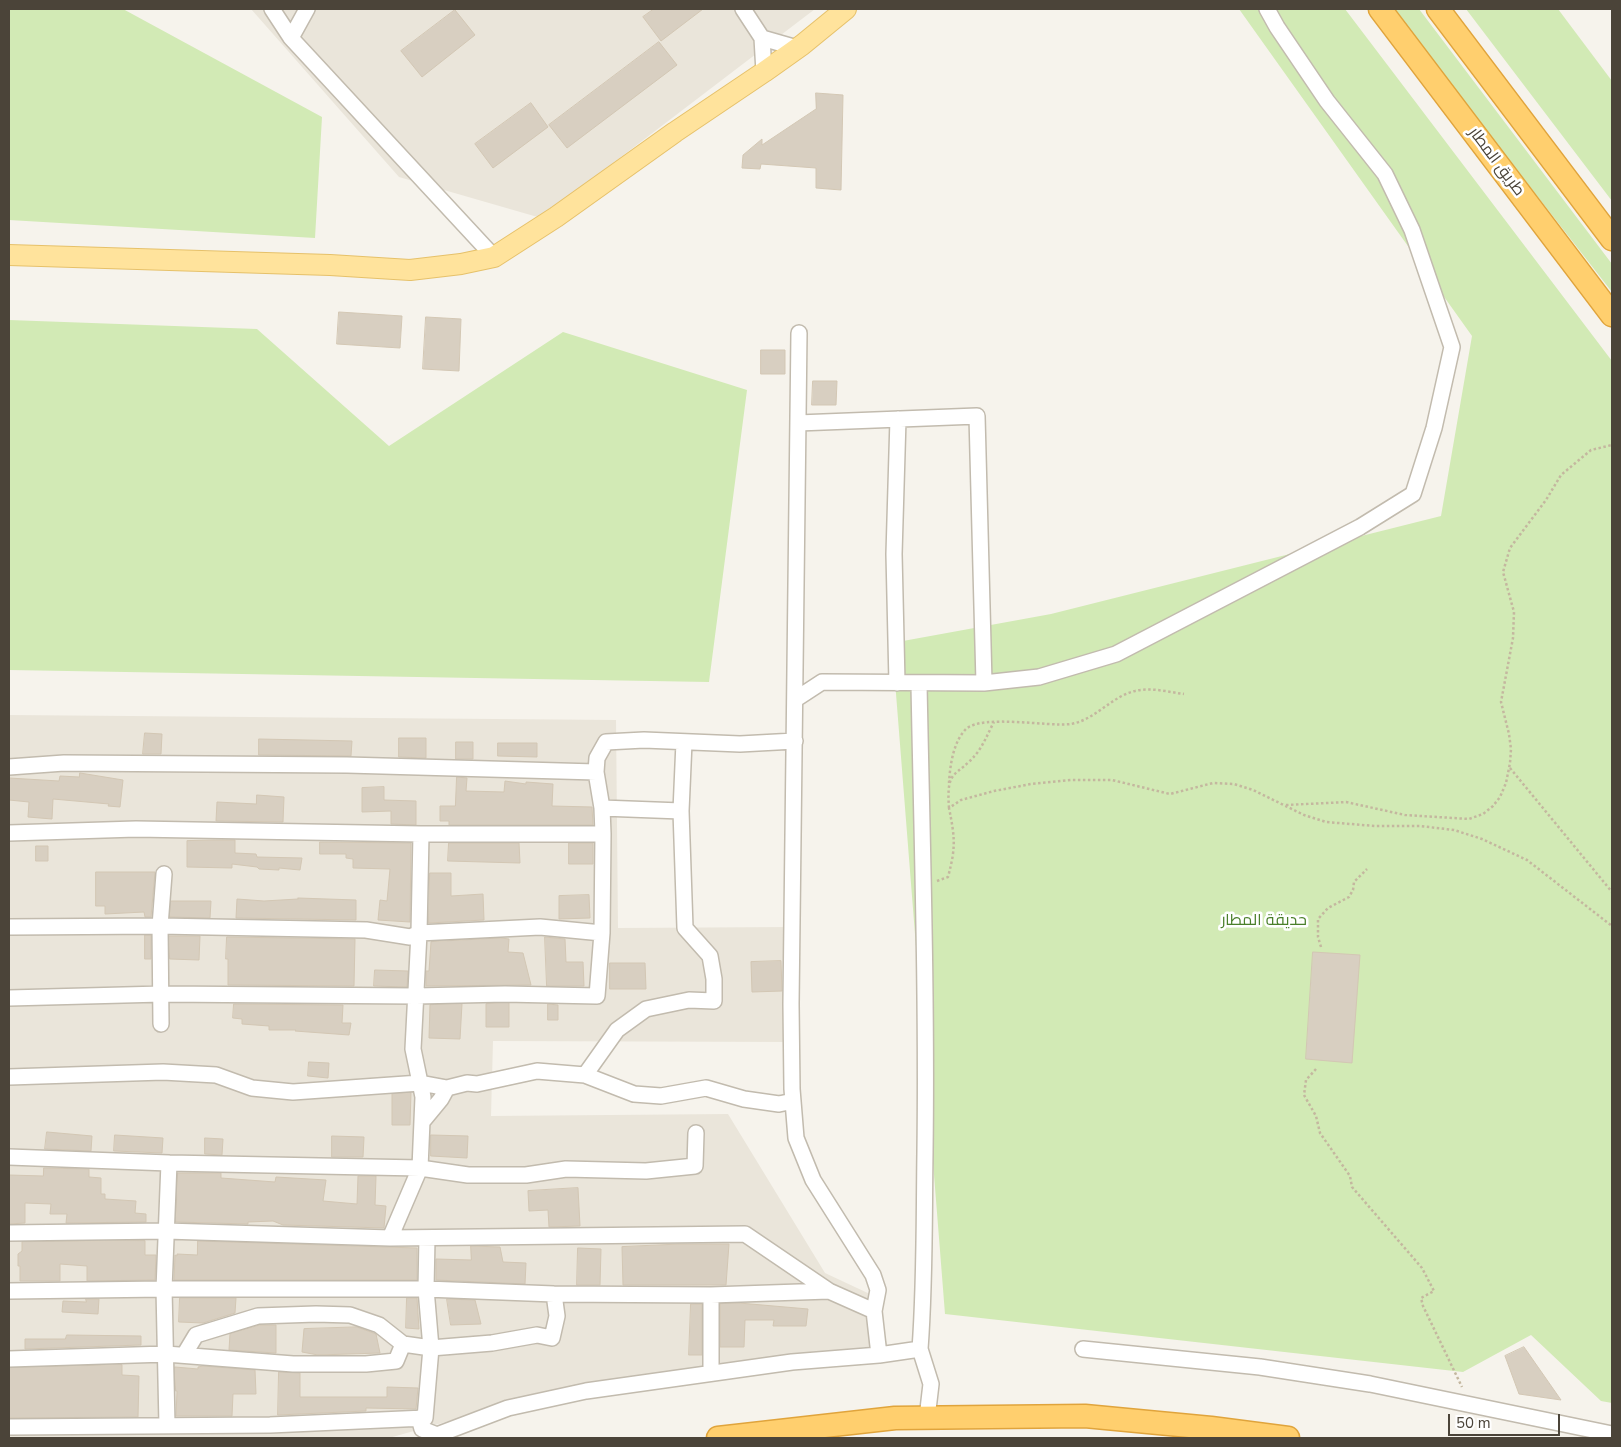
<!DOCTYPE html>
<html>
<head>
<meta charset="utf-8">
<style>
  body { margin:0 }
  #map { position:relative; width:1621px; height:1447px; overflow:hidden; background:#f6f3ec; font-family:"Nunito Sans",sans-serif }
  canvas { display:block }
  .frame { position:absolute; inset:0; border:10px solid #4b4439; pointer-events:none }
  .scale { position:absolute; left:1448px; top:1414px; width:112px; height:22px; box-sizing:border-box; border:2px solid #4b4439; border-top:0; padding-left:6px; font-size:15px; line-height:18px; white-space:nowrap; color:#4b4439; -webkit-text-stroke:4px #fff; paint-order:stroke }
</style>
</head>
<body>
<div id="map">
<canvas width="1621" height="1447"></canvas>
<div class="frame"></div>
<div class="scale">50 m</div>
</div>
<script>
const g = document.querySelector('canvas').getContext('2d');
g.lineJoin = 'round';
function paint(path, color) {
  g.fillStyle = color;
  g.fill(path, 'evenodd');
}
function stroke(path, color, width, dash) {
  g.strokeStyle = color;
  g.lineWidth = width;
  g.lineCap = dash ? 'butt' : 'round';
  g.setLineDash(dash || []);
  g.stroke(path);
}
function drawText(font, color, halo, rows, align = 'center') {
  g.font = font + ' "Nunito Sans",Cairo,sans-serif';
  g.lineWidth = 5;
  g.setLineDash([]);
  g.textBaseline = 'middle';
  g.strokeStyle = halo;
  g.fillStyle = color;
  for (const [text, x, y, turn = 0] of rows) {
    g.save();
    g.translate(x, y);
    g.rotate((+turn || 0) * Math.PI / 180);
    g.textAlign = isNaN(turn) ? turn : align;
    if (halo) g.strokeText(text, 0, 0);
    g.fillText(text, 0, 0);
    g.restore();
  }
}
paint(new Path2D(`
  M251 9H815L541 218 399 177Z
  M9 715 616 720 618 928 791 927 792 1042 493 1041 491 1116 728 1114 825 1273 872 1295 887 1344 548 1393 389 1438H9Z`), '#eae5da');
paint(new Path2D(`
  M9 9H123L322 117 315 238 9 220Z
  M1239 9H1345L1612 361V1403L1601 1401 1531 1335 1463 1372 945 1314 892 643 1051 614 1441 516 1472 336Z
  M1395 9H1419L1612 264V292L1488 133Z
  M1466 9H1558L1612 81V201Z
  M9 320 257 329 389 446 563 332 747 390 709 682 9 670Z`), '#d2eab5');
const building = new Path2D(`
  M654 9H703L661 41 643 17Z
  M455 10 475 35 422 77 401 51Z
  M659 42 677 65 567 148 549 125Z
  M816 93 843 95 841 190 816 188V168L761 164 760 169 742 168 743 155 762 139V145L816 109Z
  M531 103 548 127 493 168 475 144Z
  M339 312 402 316 400 348 337 344Z
  M426 317 461 319 459 371 423 369Z
  M761 350H785V374H761Z
  M813 381H837L836 405H812Z
  M145 733 162 734 161 754H143Z
  M399 738H426V758L399 757Z
  M259 739 352 741 351 756 259 755Z
  M456 742H473V759H456Z
  M498 743H537V757L498 756Z
  M80 773 123 780 120 807 108 806 109 804 53 799 52 819 28 817 29 802 9 800V778L59 781 60 776 79 777Z
  M457 777 467 778 466 791 504 792 505 781 526 784V782L553 784 552 806 592 807 593 825H449V821H440V806H455Z
  M384 787V800L416 801V825L391 824V811L362 812V788Z
  M257 795 284 797 283 822 216 821 217 802 256 804Z
  M216 840H235V853L256 854 257 857 302 858 300 870 279 868V870L259 869 257 867 232 864V868L187 867V841Z
  M320 842 411 843 410 922 378 920 380 900 387 901 390 869 353 868V859L346 858V854H320Z
  M449 843H519L520 863 448 861Z
  M569 843H593V864H569Z
  M36 846H48V861H36Z
  M96 872H155L151 917H145L144 912 105 914V906H96Z
  M430 873H451V896L483 894 484 920 429 923Z
  M589 895 590 918 559 919V896Z
  M298 898 356 900V920L236 918 237 899 264 901 298 899Z
  M171 901H211L210 918 170 917Z
  M145 935H151V959H145Z
  M169 936H200L199 960 170 959Z
  M227 937 355 939 354 986 228 985V959H226Z
  M545 937 565 939 566 962H583L584 986H547Z
  M501 938 509 939 508 952 523 953 531 985 426 986V971H429L431 942Z
  M1313 952 1360 955 1352 1063 1306 1059Z
  M781 961 782 991 752 992 751 962Z
  M610 963H645L646 989H610Z
  M375 970 408 971 407 987 374 986Z
  M509 1003V1027H486V1004Z
  M234 1004 343 1005 342 1023H351L349 1035 295 1031 296 1030H269V1026L242 1024V1019L233 1018Z
  M462 1004 460 1039 429 1038 430 1005Z
  M548 1004 558 1005V1020H548Z
  M309 1062 329 1063 328 1078 308 1076Z
  M411 1093 410 1125H392V1094Z
  M47 1132 92 1136 91 1151 45 1149Z
  M115 1135 163 1138 162 1153 114 1151Z
  M431 1135 468 1136 467 1158 431 1156Z
  M332 1136 364 1137 363 1157H332Z
  M205 1138 223 1139 222 1155 205 1154Z
  M44 1168 89 1169V1177L101 1178V1194H105V1199L136 1201 135 1213 146 1214V1222L66 1223 67 1214H50L51 1204 25 1203V1223L9 1224V1175L43 1176Z
  M178 1173H221V1178L275 1182 276 1177 326 1180 323 1201 357 1204 358 1176H376L375 1205 386 1206 384 1228 283 1225 273 1221 248 1222V1224L176 1222Z
  M578 1188 580 1226 549 1227 548 1210 529 1211 528 1191Z
  M145 1241V1255H156L155 1280 87 1281V1266L60 1264V1281H20V1266H18V1254L22 1251V1242Z
  M198 1241 417 1248V1280H174L175 1255 177 1256V1254L197 1255Z
  M680 1244H729L726 1285H623L622 1247Z
  M471 1246 500 1247 503 1262 526 1263 525 1284 436 1280V1259L471 1260Z
  M578 1248 601 1249 600 1285H577Z
  M180 1298H236L235 1313 203 1323 179 1322Z
  M407 1298H417L419 1329 406 1328Z
  M86 1299H99L98 1314 62 1312 63 1301 86 1302Z
  M447 1299 475 1300 481 1324 451 1325Z
  M739 1303 808 1309 806 1326H773L774 1320H745L744 1347H720V1304Z
  M691 1304H702V1355H689Z
  M260 1325H276V1353L229 1350 230 1334Z
  M357 1327 376 1334 380 1353 318 1355 302 1352 304 1329Z
  M67 1335 141 1336V1345L25 1349V1339H65Z
  M1524 1347 1561 1400 1519 1394 1505 1356Z
  M122 1365V1375L139 1376 138 1417 9 1418V1368Z
  M175 1367 198 1369V1367L203 1366 255 1370 256 1394H233L232 1416H176L177 1391H176Z
  M279 1372 300 1373V1397H387V1387L418 1388 416 1409 366 1408V1411L278 1415Z`);
paint(building, '#d8cfc1');
stroke(building, '#d3c7b4', 1);
const minor = new Path2D(`
  M272 9 291 38
  M307 9 291 38 494 257
  M743 9 762 38
  M764 72 762 38 797 48
  M799 333 791 1004 792 1089 796 1138 813 1180 873 1275 878 1290 874 1311
  M798 423 977 416 984 683
  M897 683 894 554 898 419
  M919 684C922 840 927 996 925 1152 924 1218 925 1283 920 1349
  M796 699 822 682 984 683 1039 677 1116 654 1360 527 1413 494 1434 428 1452 347 1412 230 1385 174 1327 101 1277 27 1267 9
  M9 767 64 763 347 765 596 772
  M602 808 681 811
  M9 833 136 829 421 834H603
  M9 927 160 926 366 930 410 937 419 933 540 927 602 933
  M9 998 162 994 416 996 505 994 597 996 602 933 603 834 602 808 596 772 597 758 606 742 644 740 740 744 795 741
  M161 1024 160 926 164 874
  M585 1075 617 1030 646 1009 689 1000 714 1001V979L710 956 685 928 681 811 684 742
  M9 1077 163 1072 216 1075 252 1088 293 1092 420 1083 447 1088 467 1083 477 1084 537 1071 585 1075 634 1094 661 1096 706 1088 744 1099 779 1104 793 1101
  M422 1122 441 1099 447 1088
  M9 1157 169 1163 420 1168 468 1175H526L566 1169 646 1171 695 1166 696 1133
  M9 1233 166 1231 390 1238 745 1234 829 1291
  M390 1238 420 1168 423 1097 413 1049 419 933 421 834
  M9 1291 164 1289H426L554 1294 711 1295 829 1291 874 1311 879 1355
  M1083 1349 1260 1367 1370 1384 1612 1434
  M184 1355 196 1335 258 1316 316 1314 350 1315 379 1325 403 1344
  M9 1359 166 1354 293 1364H366L396 1361 403 1344 431 1348 492 1343 537 1335 552 1338 557 1316 554 1294
  M711 1373V1295
  M419 1418 422 1429 437 1435 508 1408 586 1391 792 1362 879 1355 920 1349 931 1384 927 1418
  M167 1425 164 1289 169 1163
  M9 1427 270 1425 425 1418 431 1348 426 1289 427 1238`);
const major = new Path2D(`
  M9 255 330 265 410 270 461 264 494 257 556 217 675 132 764 72 802 45 846 9`);
const highway = new Path2D(`
  M1380 9 1612 315
  M1438 9 1612 239
  M718 1438 895 1418 1085 1416 1211 1428 1288 1438`);
stroke(minor, '#c2bbae', 18);
stroke(major, '#e6c16a', 22);
stroke(highway, '#e0a43c', 25);
stroke(new Path2D(`
  M1510 768 1612 892
  M949 783C950 766 953 742 966 729 983 714 1048 727 1071 724 1095 720 1112 696 1135 691 1151 687 1168 692 1184 694
  M1286 805 1346 802 1405 815 1469 819 1483 814 1493 806 1500 797 1506 783 1510 763 1511 749 1509 734 1501 702 1513 638 1514 612 1503 572 1510 548 1546 500 1561 475 1591 450 1612 445
  M949 808C946 767 956 779 977 753 984 744 988 733 994 722
  M937 881 948 877C956 847 955 838 949 808L961 800 994 791 1031 784 1071 780H1112L1170 794 1213 783 1234 784 1253 790 1304 815 1326 822 1375 826H1420L1454 830 1482 839 1527 860 1612 926
  M1321 947 1318 937V919L1328 908 1349 897 1353 890 1354 882 1367 869
  M1316 1069 1306 1080 1304 1095 1316 1116 1320 1133 1350 1176 1352 1187 1422 1268 1434 1291 1421 1298 1423 1306 1462 1387`), '#c4b79f', 2.5, [2.5, 2.5]);
stroke(minor, '#fff', 15);
stroke(major, '#ffe39c', 20);
stroke(highway, '#ffcf6e', 22);
drawText('16px', '#4b4439', '#fff', [
  ["طريق المطار",1496,162,53]
]);
drawText('16px', '#4a7f2a', '#fff', [
  ["حديقة المطار",1264,921]
]);
</script>
</body>
</html>
